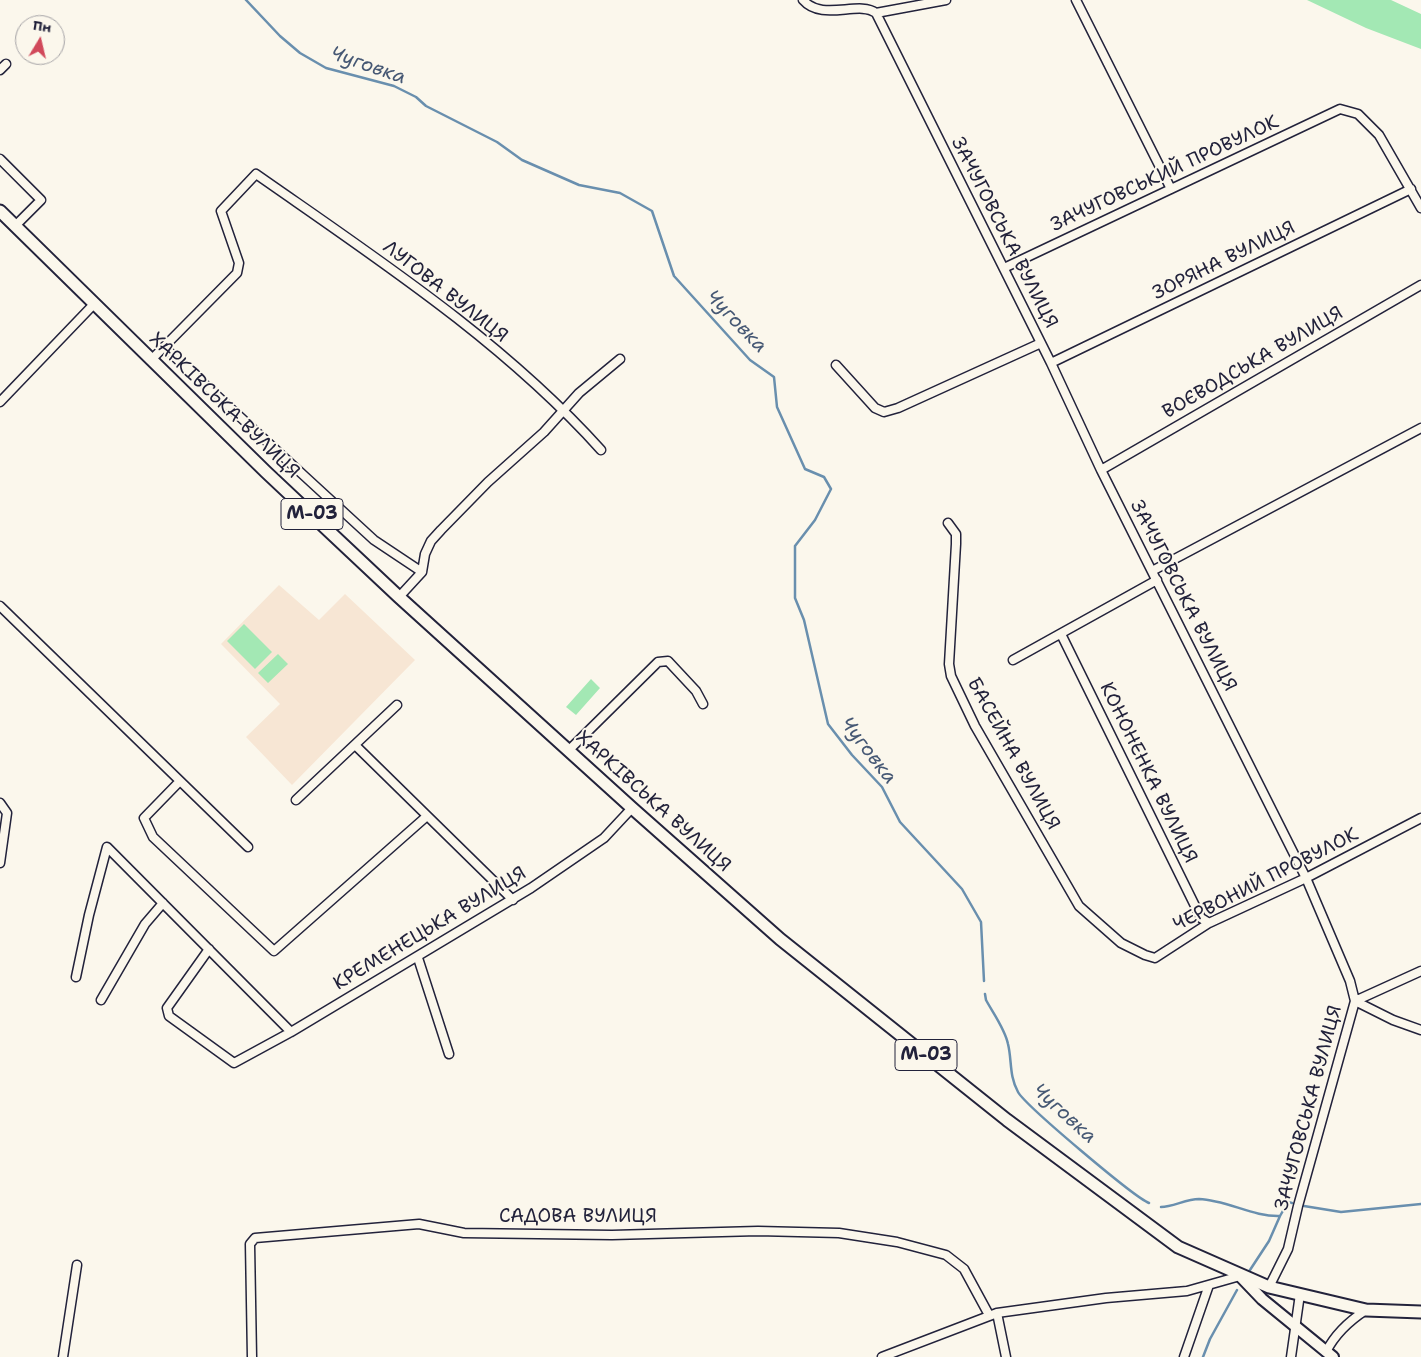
<!DOCTYPE html>
<html>
<head>
<meta charset="utf-8">
<style>
  body { margin:0 }
  #map { position:relative; width:1421px; height:1357px; overflow:hidden; background:#fbf7ec; font-family:"Shantell Sans",sans-serif }
  canvas { display:block }
  .north { position:absolute; left:15px; top:15px; width:50px; height:50px; box-sizing:border-box; background:#fbf7ec; border:1px solid #a4a2a5; border-radius:50%; rotate:9deg; font-size:14px; font-weight:700; line-height:20px; text-align:center; color:#22223b }
  .north::after { content:''; display:block; margin:auto; width:18px; height:22px; background:#d1495b; clip-path:polygon(50% 0,100% 100%,50% 72%,0 100%) }
</style>
</head>
<body>
<div id="map">
<canvas width="1421" height="1357"></canvas>
<div class="north">Пн</div>
</div>
<script>
const g = document.querySelector('canvas').getContext('2d');
g.lineJoin = 'round';
function paint(path, color) {
  g.fillStyle = color;
  g.fill(path, 'evenodd');
}
function stroke(path, color, width, dash) {
  g.strokeStyle = color;
  g.lineWidth = width;
  g.lineCap = dash ? 'butt' : 'round';
  g.setLineDash(dash || []);
  g.stroke(path);
}
function drawText(font, color, halo, rows, align = 'center') {
  g.font = font + ' "Shantell Sans",sans-serif';
  g.lineWidth = 4;
  g.setLineDash([]);
  g.textBaseline = 'middle';
  g.strokeStyle = halo;
  g.fillStyle = color;
  for (const [text, x, y, turn = 0] of rows) {
    g.save();
    g.translate(x, y);
    g.rotate((+turn || 0) * Math.PI / 180);
    g.textAlign = isNaN(turn) ? turn : align;
    if (halo) g.strokeText(text, 0, 0);
    g.fillText(text, 0, 0);
    g.restore();
  }
}
paint(new Path2D(`
  M279 585 319 620 345 594 415 660 292 785 246 737 280 704 221 644Z`), '#f7e6d4');
paint(new Path2D(`
  M1307 0H1391L1421 14V49L1366 28Z
  M244 624 272 652 255 669 227 641Z
  M278 654 288 664 268 683 258 673Z
  M591 679 600 688 576 715 566 707Z`), '#a3e8b4');
stroke(new Path2D(`
  M246 0 280 36 300 53 326 68 394 86 416 97 426 106 497 142 522 160 579 185 620 193 652 211 674 276 750 360 774 377 777 407 805 469 824 477 831 489 815 520 795 546V598L804 620 828 724 852 755 882 787 900 822 962 889 981 922 984 981
  M985 994 986 1000C993 1013 1005 1029 1008 1044 1012 1060 1009 1076 1018 1092 1026 1106 1134 1197 1149 1203
  M1304 1206 1341 1212 1421 1204
  M1161 1207C1173 1207 1186 1199 1199 1199 1227 1200 1253 1217 1280 1216L1288 1202 1292 1203
  M1248 1273 1269 1241 1280 1216
  M1203 1357 1210 1339 1237 1290`), '#698fae', 2.5);
const minor = new Path2D(`
  M803 0C822 22 859 0 876 13L1051 363 1101 470 1306 878 1350 981 1355 1001 1298 1206 1288 1249 1269 1287
  M1076 0 1171 189
  M876 13 946 0
  M0 70 6 64
  M0 159 41 200 15 226
  M1004 268 1340 109 1358 114 1379 135 1421 208
  M164 347 374 540 422 572
  M151 360 237 273 239 263 221 211 256 174C376 258 503 341 601 450
  M1051 363 1411 189
  M836 365 875 408 884 412 898 408 1041 343
  M0 402 94 304
  M1101 470 1421 285
  M948 523 956 534V544L949 664 951 676 975 726 1079 906 1121 943 1145 955 1155 958 1209 923 1306 878 1421 818
  M1152 571 1421 428
  M399 597 422 572 425 554 431 541 441 530 488 482 544 432 579 393 620 359
  M0 606 248 847
  M1061 634 1201 918 1209 923
  M1013 660 1157 580
  M355 745 513 900
  M569 750 658 662 668 661 696 691 703 704
  M180 781 144 818 153 837 274 951 427 816
  M296 800 397 705
  M0 803 7 813 0 863
  M209 949 167 1008 169 1016 234 1063 291 1032 531 888 604 838 632 808
  M418 958 449 1054
  M76 977 89 915 107 847 291 1032
  M101 1000 145 924 163 903
  M1355 1001 1421 971
  M1355 1001 1393 1020 1421 1030
  M997 1313 1006 1357
  M1326 1352C1335 1334 1349 1321 1366 1310
  M63 1357 77 1265
  M252 1357 250 1244 255 1238 419 1224 464 1233 612 1235 758 1231 839 1233 897 1242 946 1255 964 1269 989 1315
  M882 1357 997 1313 1106 1298 1187 1291 1240 1276
  M1184 1357 1209 1285
  M1291 1357 1300 1294`);
const major = new Path2D(`
  M1240 1276 1262 1299 1333 1357`);
const highway = new Path2D(`
  M0 211 266 472 399 597 632 808 780 939 1007 1120 1178 1247 1269 1287 1366 1310 1421 1312`);
stroke(minor, '#22223b', 11);
stroke(major, '#22223b', 14);
stroke(highway, '#22223b', 15);
stroke(minor, '#fbf7ec', 8);
stroke(major, '#fbf7ec', 10);
stroke(highway, '#fbf7ec', 11);
for (const [x, y, w] of [
  [312,514,62],
  [926,1055,62]
]) {
  const box = new Path2D();
  box.roundRect(x - w / 2, y - 15.5, w, 31, 4);
  g.fillStyle = '#fbf7ec';
  g.fill(box);
  stroke(box, '#22223b', 1);
}
drawText('bold 18px', '#22223b', null, [
  ["М-03",312,514],
  ["М-03",926,1055]
]);
drawText('19px', '#22223b', '#fbf7ec', [
  ["ЗАЧУГОВСЬКИЙ ПРОВУЛОК",1165,174,-25],
  ["ЗАЧУГОВСЬКА ВУЛИЦЯ",1004,233,63],
  ["ЗОРЯНА ВУЛИЦЯ",1224,261,-26],
  ["ЛУГОВА ВУЛИЦЯ",445,292,38],
  ["ВОЄВОДСЬКА ВУЛИЦЯ",1253,363,-30],
  ["ХАРКІВСЬКА ВУЛИЦЯ",224,406,44],
  ["ЗАЧУГОВСЬКА ВУЛИЦЯ",1183,596,63],
  ["БАСЕЙНА ВУЛИЦЯ",1013,754,61],
  ["КОНОНЕНКА ВУЛИЦЯ",1148,773,64],
  ["ХАРКІВСЬКА ВУЛИЦЯ",653,802,42],
  ["ЧЕРВОНИЙ ПРОВУЛОК",1266,880,-27],
  ["КРЕМЕНЕЦЬКА ВУЛИЦЯ",430,929,-31],
  ["ЗАЧУГОВСЬКА ВУЛИЦЯ",1309,1108,-75],
  ["САДОВА ВУЛИЦЯ",578,1217]
]);
drawText('italic 20px', '#465874', '#fbf7ec', [
  ["Чуговка",368,66,19],
  ["Чуговка",736,322,46],
  ["Чуговка",868,751,52],
  ["Чуговка",1064,1114,42]
]);
</script>
</body>
</html>
